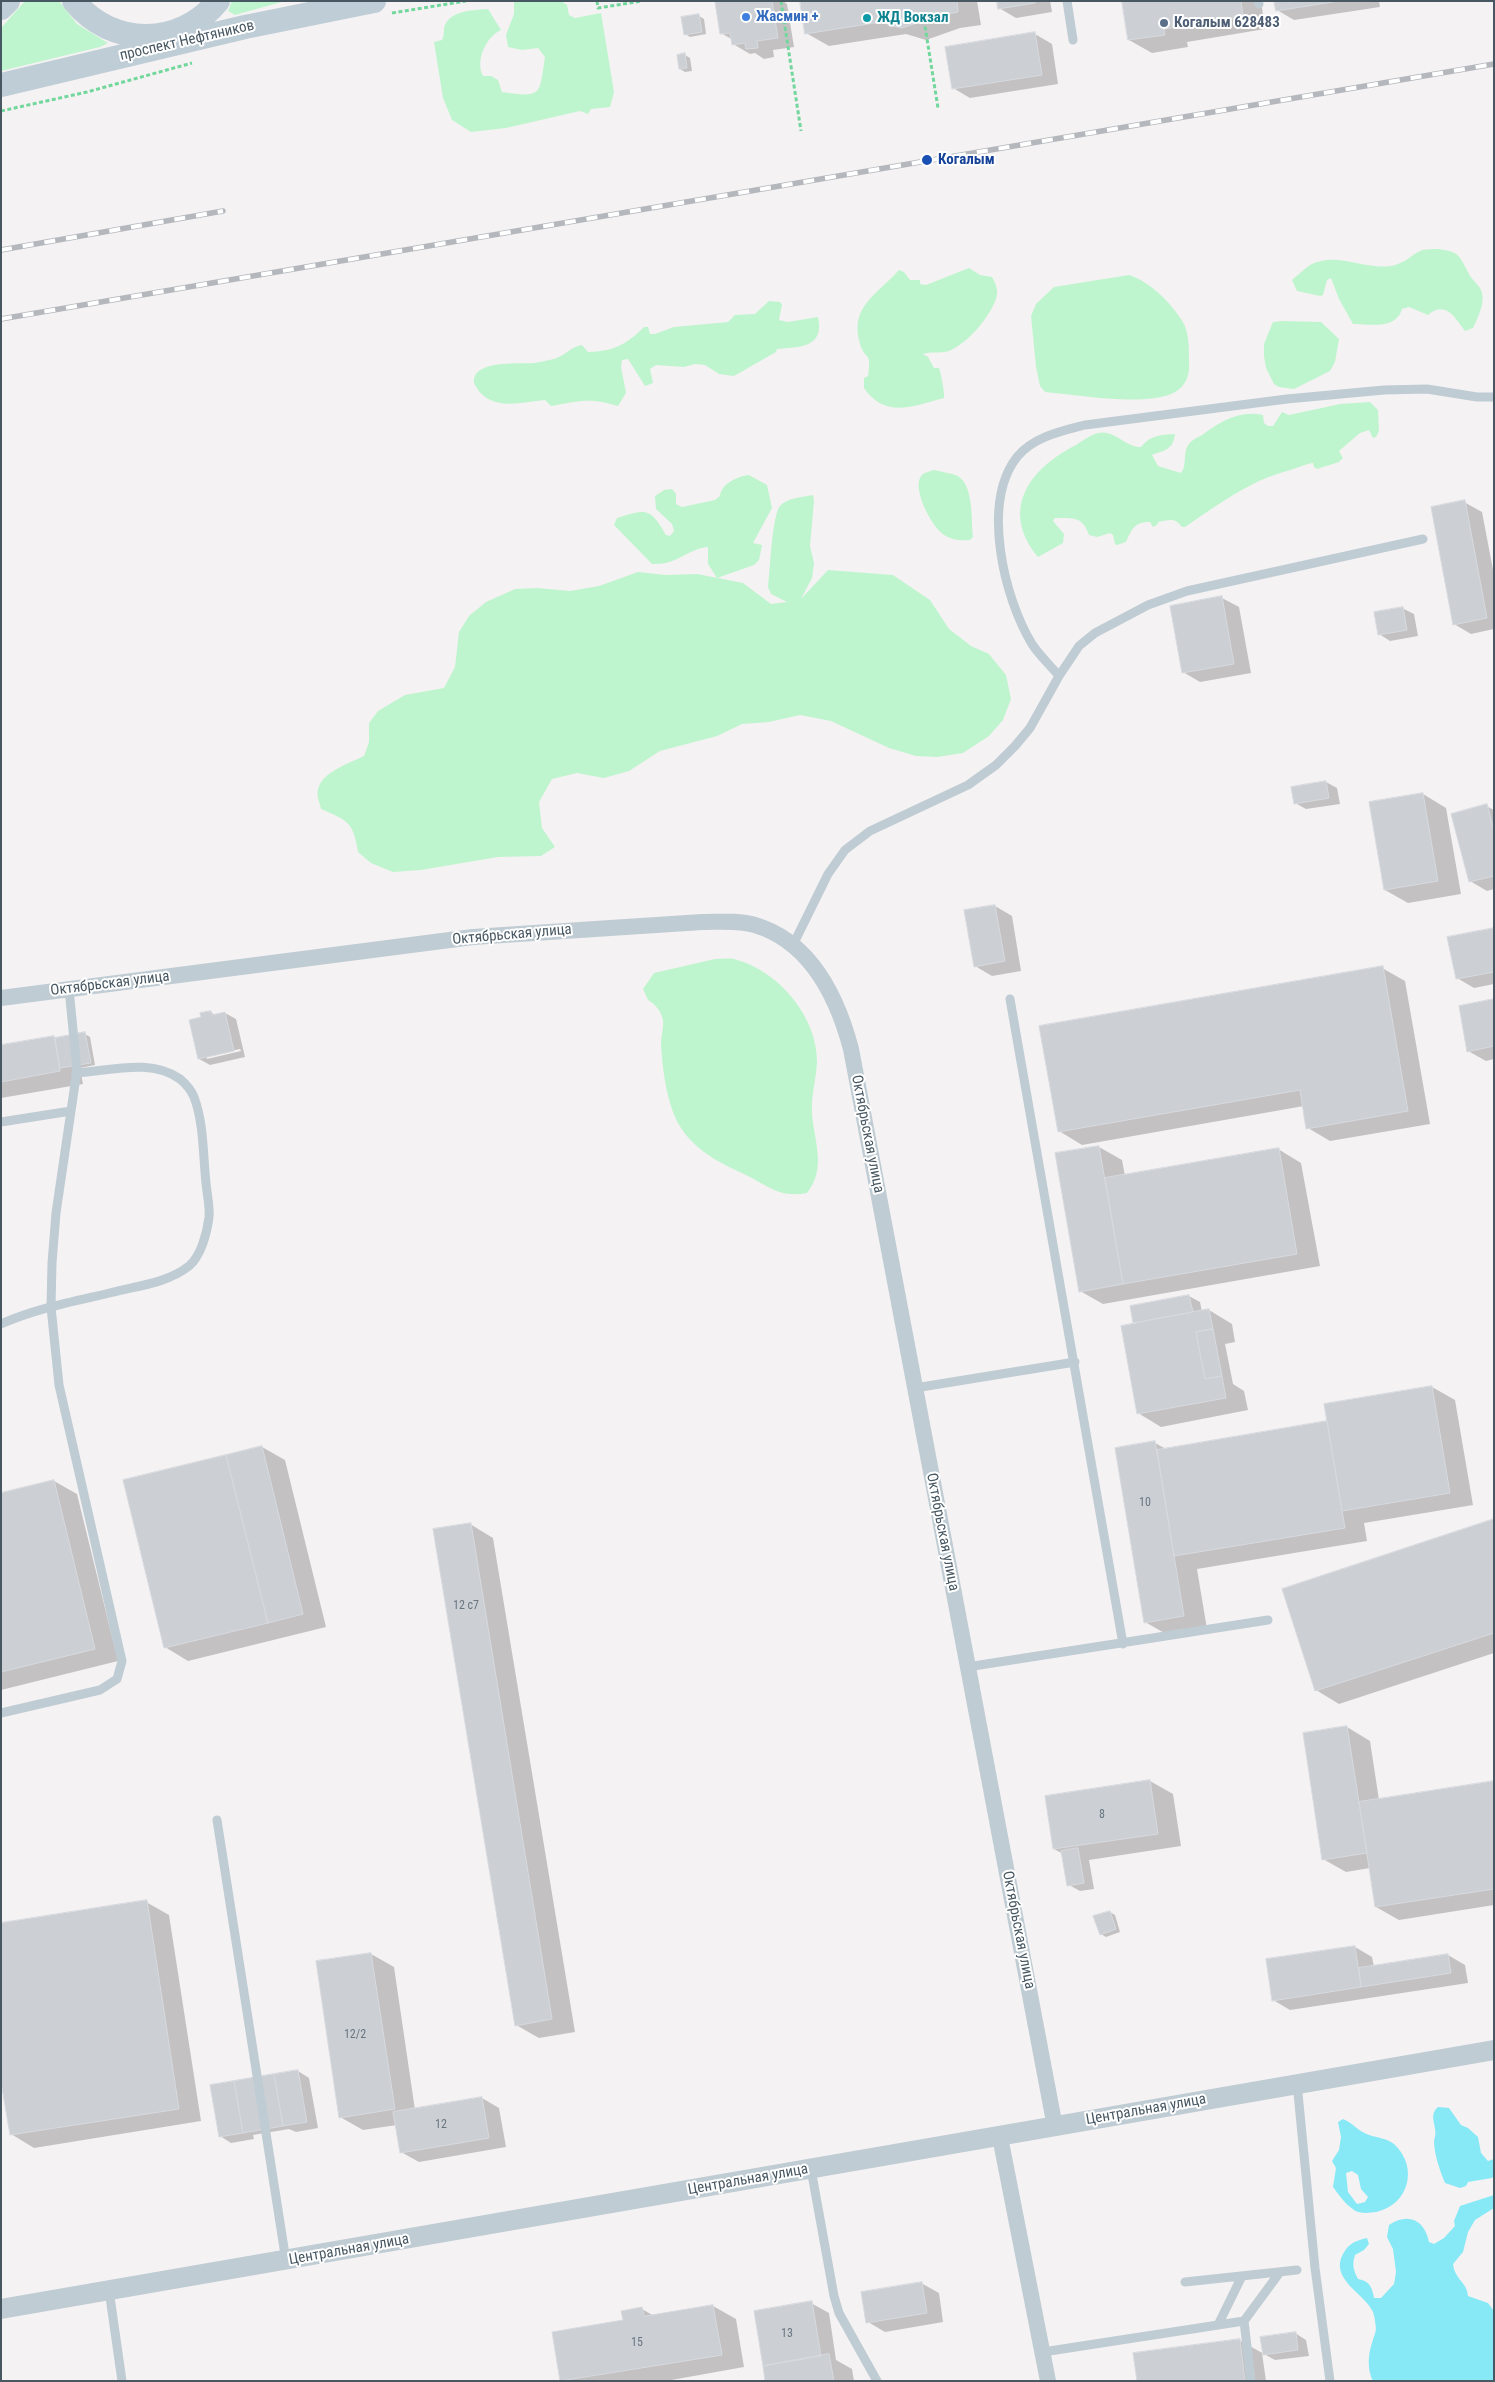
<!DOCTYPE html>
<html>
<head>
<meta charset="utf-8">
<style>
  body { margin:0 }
  #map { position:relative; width:1495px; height:2382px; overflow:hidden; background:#f5f2f3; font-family:"Roboto Condensed",sans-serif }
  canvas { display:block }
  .frame { position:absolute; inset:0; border:2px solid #485863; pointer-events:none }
</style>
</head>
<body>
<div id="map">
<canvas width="1495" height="2382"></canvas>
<div class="frame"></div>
</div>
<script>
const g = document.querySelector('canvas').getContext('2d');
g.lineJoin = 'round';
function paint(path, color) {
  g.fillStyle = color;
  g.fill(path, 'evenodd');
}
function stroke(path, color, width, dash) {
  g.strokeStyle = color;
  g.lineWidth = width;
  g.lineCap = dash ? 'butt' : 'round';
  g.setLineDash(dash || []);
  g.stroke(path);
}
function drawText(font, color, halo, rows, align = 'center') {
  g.font = font + ' "Roboto Condensed",sans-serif';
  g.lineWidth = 4;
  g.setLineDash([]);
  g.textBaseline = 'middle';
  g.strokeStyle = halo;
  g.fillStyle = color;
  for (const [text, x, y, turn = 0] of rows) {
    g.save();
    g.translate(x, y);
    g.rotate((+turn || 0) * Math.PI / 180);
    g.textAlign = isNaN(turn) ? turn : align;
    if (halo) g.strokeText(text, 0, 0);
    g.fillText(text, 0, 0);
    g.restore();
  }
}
paint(new Path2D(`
  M25 1H59L77 24 108 43 100 47 1 71V28Z
  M232 1H285L235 15 228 11Z
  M514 1H561L567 5 569 15 575 18 601 13 614 92 610 107 591 109 588 114 580 111 506 128 471 132 452 120 443 98 434 42 442 40C445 35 443 29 445 25 452 10 475 10 488 9L501 30C486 37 475 60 483 76H491L498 80 502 92C543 98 539 95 545 57L538 48 522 50 508 47 506 35 514 14Z
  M1438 249C1460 252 1459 255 1469 274 1472 280 1478 284 1481 290 1486 302 1478 317 1473 328L1465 331C1455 318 1446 300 1428 315L1409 307 1402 309C1396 330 1370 324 1353 324L1339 299 1331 278 1327 280 1323 295 1320 296 1297 291 1292 280C1298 275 1304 269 1310 265 1336 251 1364 270 1391 266 1404 264 1411 255 1422 250 1427 249 1433 249 1438 249Z
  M969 268 980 275 992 277C996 284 999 291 996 299 989 318 968 343 949 351 941 354 930 351 923 354L928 357 934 368H939C941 373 945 394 944 398 914 406 885 419 864 388V378L868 376C872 350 865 361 860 344 849 306 877 295 899 270L904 272 910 280H920V284L926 285Z
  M1129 275C1151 282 1171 303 1183 322 1189 333 1189 347 1189 360 1190 375 1187 387 1171 394 1142 406 1078 395 1045 392L1040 386 1036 367 1031 316 1036 304 1054 287Z
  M769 301 780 302 782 305 779 320 788 322 818 317C825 348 799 347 777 349L776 352 734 376 719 374 705 365 695 364 684 367 656 365 650 369 653 383 645 386 628 359 622 360 621 367 626 393 618 406C590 397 579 401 551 406L545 400C518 403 488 412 474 383 471 359 521 364 535 363 541 362 548 360 554 359 565 356 570 347 582 345L588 352C614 351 626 345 644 327H648L650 334H655L674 327 728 322 735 315 755 314Z
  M1283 321 1321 322 1339 339 1335 362 1330 371 1294 389 1279 387 1274 384 1266 368 1264 356V344L1273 322Z
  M1370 402 1378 410 1379 431 1376 437 1373 438 1369 430 1360 433 1339 451 1343 458 1339 462 1317 469 1314 467 1313 463C1304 464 1296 469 1287 471 1251 480 1216 506 1185 527H1182C1175 517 1169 520 1158 522V524L1153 527 1150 522C1134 522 1132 529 1126 542L1117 545 1115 544 1113 535 1110 533 1097 537 1089 535C1082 515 1073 519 1055 518L1053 521 1064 534 1063 543 1038 557C1000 511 1028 470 1074 446 1081 442 1090 435 1098 433 1114 429 1125 447 1141 447 1151 435 1160 435 1175 434 1173 450 1165 450 1152 455L1158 466 1181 473C1187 466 1183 455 1187 447 1190 441 1196 438 1202 435 1221 421 1239 410 1263 415L1264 423 1268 426H1273L1282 412 1289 415 1340 404Z
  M934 470C942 472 951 473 958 476 974 486 971 521 973 537L970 540C961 541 952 540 944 535 932 528 909 485 923 474 926 472 931 471 934 470Z
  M749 475 767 485 772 508 753 543 762 545 759 560 754 565 717 578 708 564V547C687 549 678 565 652 564L614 525 617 518C646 509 650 507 666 535L670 536 674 531 672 524 656 509 655 496 664 490 672 489 676 494V504L682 507 715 500 720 496C721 484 738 476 749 475Z
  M813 495 814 501 810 546 814 563 812 578 801 599 828 570 893 575 930 600 949 629 971 646 989 654 1006 675 1011 699 1003 720 989 736 963 753 937 757 916 756 889 748 831 721 800 715 769 722 742 724 717 736 660 751 629 771 604 778 577 773 552 779 539 802 542 828 555 847 541 856 498 857 421 870 393 872 371 863 358 852C353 821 348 821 321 809 320 803 316 796 318 790 321 772 350 763 364 756L369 742V723L378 711 405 695 444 688 455 667 459 632 469 616 486 602 515 589 537 588 570 591 599 586 638 572 666 575 697 574 743 583 771 604 787 602 771 594 768 587C770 572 772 515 780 506 787 498 802 497 813 495Z
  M715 959C721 959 728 958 734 959 778 970 818 1017 817 1063 816 1080 811 1096 812 1113 814 1142 827 1168 807 1193 778 1198 769 1186 744 1174 720 1163 696 1151 681 1128 667 1107 662 1067 661 1043 661 1036 664 1027 663 1020 661 1011 655 1004 648 1000L643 989 654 973Z`), '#bff5ce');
paint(new Path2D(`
  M1438 2107 1449 2108 1461 2125 1468 2128 1478 2137 1481 2153 1488 2161 1494 2159V2176L1492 2178 1468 2182 1466 2186 1460 2188 1445 2183C1440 2171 1434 2154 1434 2141 1435 2137 1436 2133 1435 2129 1434 2120 1430 2114 1438 2107Z
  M1343 2119C1353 2123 1359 2132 1369 2135 1378 2138 1386 2138 1394 2144 1419 2167 1409 2205 1376 2212 1369 2213 1360 2214 1354 2210 1345 2204 1339 2195 1333 2187L1336 2168 1332 2161 1339 2150 1341 2137 1338 2122ZM1352 2171 1358 2175 1361 2189 1368 2197 1365 2202 1357 2204 1348 2192 1346 2173Z
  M1494 2195V2208L1475 2220 1468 2232 1463 2252 1453 2264C1455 2280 1467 2282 1468 2296L1488 2303 1494 2311V2381H1373C1367 2370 1368 2354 1372 2343 1373 2338 1376 2333 1376 2328 1375 2323 1375 2317 1373 2312 1365 2294 1329 2279 1343 2254 1349 2243 1355 2241 1367 2238L1369 2244 1364 2250 1355 2255C1352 2264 1353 2270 1358 2279 1370 2281 1372 2287 1374 2298H1381L1394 2284 1396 2272 1393 2249 1387 2237 1389 2225C1408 2212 1425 2220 1429 2242L1434 2244 1444 2238 1455 2226 1454 2221 1460 2206Z`), '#88e9f6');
paint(new Path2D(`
  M724 1H783L787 4 794 47 773 50 774 57 764 59 755 53 750 54 733 44V40L721 33 716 3Z
  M802 1H977L981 25 960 28 926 40 906 34 829 46 806 33Z
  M998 1H1050L1052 12 1016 18 999 8Z
  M1123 1H1261L1265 29 1187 42 1188 47 1152 53 1129 40Z
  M1275 1H1379L1380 7 1294 20 1277 10Z
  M699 16 704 19 706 34 690 37 685 34Z
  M1035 34 1052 44 1058 84 970 98 953 88Z
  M685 55 690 58 692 71 685 72 680 69Z
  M1464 502 1482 512 1494 575V629L1471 634 1454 624Z
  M1222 598 1239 607 1251 673 1200 682 1183 672Z
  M1402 608 1414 614 1418 636 1390 641 1379 634Z
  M1326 782 1337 788 1340 804 1306 809 1295 803Z
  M1423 794 1446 808 1461 894 1408 903 1385 890Z
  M1486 806 1494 810V889L1487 891 1470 881Z
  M995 906 1012 916 1021 971 992 976 975 966Z
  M1494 929V984L1474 988 1457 978Z
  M1382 968 1405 981 1430 1124 1330 1141 1308 1128 1304 1106 1082 1145 1059 1131Z
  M1494 1001V1059L1486 1061 1468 1051Z
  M211 1012 215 1015 225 1013 236 1019 245 1057 210 1065 199 1059 202 1018ZM240 1049 241 1051 207 1059V1056Z
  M85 1034 90 1037 95 1065 80 1068 83 1084 1 1098V1046Z
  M1099 1147 1122 1160 1125 1176 1278 1149 1301 1163 1320 1266 1103 1304 1080 1291Z
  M1189 1296 1200 1302 1202 1312 1209 1310 1232 1324 1235 1342 1225 1344 1233 1384 1244 1391 1248 1410 1161 1427 1138 1413 1137 1324 1134 1322Z
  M1432 1387 1455 1400 1473 1505 1364 1523 1367 1541 1197 1569 1207 1629 1168 1635 1145 1622 1155 1443 1166 1449 1328 1422Z
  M262 1447 285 1460 326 1627 188 1661 165 1647Z
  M54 1481 77 1494 118 1661 1 1690V1494Z
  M1494 1521V1653L1339 1704 1316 1690Z
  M470 1524 493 1538 575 2032 539 2038 516 2025Z
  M1347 1727 1370 1741 1379 1800 1494 1783V1905L1399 1920 1376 1907 1370 1868 1346 1872 1323 1859Z
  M1150 1781 1173 1794 1181 1846 1089 1860 1094 1889 1080 1891 1069 1885 1063 1854 1054 1849Z
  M146 1902 169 1915 201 2121 34 2148 11 2134Z
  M1110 1912 1115 1915 1120 1932 1106 1937 1101 1934Z
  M1355 1947 1372 1957 1374 1967 1448 1955 1465 1965 1468 1983 1290 2010 1273 2000 1267 1960Z
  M371 1954 394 1967 415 2110 482 2098 499 2108 506 2147 419 2162 401 2152 397 2125 363 2130 340 2117Z
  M298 2071 309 2078 318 2128 296 2132 289 2129 253 2135 254 2139 231 2143 220 2136Z
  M921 2283 939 2293 943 2322 885 2332 868 2322Z
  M811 2303 829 2313 836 2360 852 2369 854 2381H767Z
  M713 2306 736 2319 744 2367 666 2381H561L624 2321 642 2309 654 2316Z
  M1295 2333 1306 2340 1309 2356 1275 2360 1262 2353 1266 2381H1138L1239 2340 1264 2354Z`), '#0003');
const building = new Path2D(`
  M772 1 778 38 757 41 758 48 746 49 745 43 732 45 730 33 720 34 715 2Z
  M800 1H957L958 12 937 16 902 28 888 25 887 21 805 34Z
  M997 1H1035V3L998 9Z
  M1122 1H1241L1243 17 1164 29 1165 35 1128 40Z
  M1274 1H1339L1276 11Z
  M699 14 702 32 684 35 681 17Z
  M1035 32 1042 75 952 89 945 47Z
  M685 53 687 68 679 69 677 55Z
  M1465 500 1487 618 1453 625 1431 507Z
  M1222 596 1234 664 1182 673 1170 606Z
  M1403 607 1407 630 1378 635 1374 612Z
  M1326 781 1329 798 1294 804 1291 787Z
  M1423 793 1438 881 1384 890 1369 802Z
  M1487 804 1494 831V876L1469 882 1451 814Z
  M995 905 1005 961 974 967 964 910Z
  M1494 928V972L1456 979 1447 937Z
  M1383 966 1408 1111 1306 1129 1300 1090 1058 1132 1039 1026Z
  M1494 999V1046L1467 1052 1459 1006Z
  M211 1011 212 1015 225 1012 234 1051 198 1059 189 1020 201 1017 200 1013Z
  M85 1032 91 1063 60 1068 55 1038Z
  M54 1036 60 1071 1 1082V1045Z
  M1099 1146 1123 1284 1079 1292 1055 1153Z
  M1279 1148 1297 1254 1123 1284 1105 1178Z
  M1189 1295 1193 1312 1133 1323 1130 1306Z
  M1209 1309 1213 1329 1196 1332 1205 1379 1222 1376 1226 1398 1137 1414 1121 1326Z
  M1213 1329 1222 1376 1205 1379 1196 1332Z
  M1432 1386 1450 1493 1342 1511 1324 1404Z
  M1327 1421 1345 1528 1174 1556 1157 1450Z
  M1155 1441 1184 1616 1144 1623 1115 1448Z
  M262 1446 303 1614 268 1623 226 1455Z
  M226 1455 268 1623 164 1648 123 1480Z
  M54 1480 95 1649 1 1672V1493Z
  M1494 1519V1633L1315 1691 1282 1589Z
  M471 1523 552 2019 515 2026 433 1529Z
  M1347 1726 1367 1853 1322 1860 1303 1733Z
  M1150 1780 1158 1834 1053 1849 1045 1796Z
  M1494 1781V1889L1375 1907 1359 1802Z
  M1078 1848 1084 1883 1067 1886 1061 1851Z
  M147 1900 179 2109 10 2135 1 2082V1923Z
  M1110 1911 1116 1929 1100 1935 1093 1916Z
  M1355 1946 1361 1987 1272 2001 1266 1959Z
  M371 1953 395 2109 339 2118 316 1961Z
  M1448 1954 1451 1973 1361 1987 1359 1968Z
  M298 2070 307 2122 283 2126 274 2074Z
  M274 2074 283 2126 243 2133 234 2081Z
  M234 2081 243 2133 219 2137 210 2085Z
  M482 2097 489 2138 400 2153 393 2112Z
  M922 2282 927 2313 866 2323 861 2292Z
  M812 2301 821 2356 763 2366 754 2311Z
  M713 2305 722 2355 560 2381 552 2332 623 2320 621 2311 642 2307 644 2316Z
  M1296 2332 1298 2350 1263 2355 1260 2337Z
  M1240 2339 1245 2381H1137L1133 2353Z
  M829 2354 834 2381H765L763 2366Z`);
paint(building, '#ccd0d5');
stroke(building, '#d6d9de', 1);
stroke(new Path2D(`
  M597 1 598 8 642 1
  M781 1 801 131
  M392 13 466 1
  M924 20 938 108
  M1 111 87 92 192 63`), '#72d79c', 3, [4, 2.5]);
stroke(new Path2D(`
  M1067 1 1073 40
  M1258 1 1259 4
  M1059 676C1050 665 1039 655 1032 644 1004 598 981 503 1017 457 1033 437 1062 431 1085 425L1287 399 1384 390 1427 389 1477 397H1494
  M793 945 828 874 845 850 870 831 968 785 996 765 1015 746 1030 728 1059 676 1079 646 1095 633 1148 605 1187 591 1423 539
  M1010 999 1123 1644
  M1 1122 71 1111
  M1 1324C39 1307 82 1300 122 1290 145 1285 170 1281 189 1266 201 1256 207 1233 209 1217 210 1207 207 1194 206 1183 203 1156 204 1123 194 1097 191 1090 186 1084 180 1079 151 1058 110 1071 76 1073
  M915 1388 1075 1362
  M967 1667 1268 1620
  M1 1713 100 1690 117 1679 122 1661 59 1385 51 1307 52 1263 56 1213 77 1070 69 989
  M217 1820 286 2261
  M1297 2083 1315 2268 1330 2381
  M811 2169 834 2296 839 2313 877 2381
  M1185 2282 1297 2270
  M109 2290 122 2381
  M1218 2325 1242 2276
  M1043 2352 1244 2321
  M1251 2381 1244 2321 1280 2272`), '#bfccd3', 9);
stroke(new Path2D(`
  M1 998 473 937 702 922C719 922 738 920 755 925 811 942 837 996 851 1049L1055 2127
  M1000 2137 1048 2381`), '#bfccd3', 16);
stroke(new Path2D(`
  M1 2309 1494 2050`), '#bfccd3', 20);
stroke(new Path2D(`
  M74 1C112 48 181 47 218 1
  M1 8 8 1
  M1 85 245 27 374 1`), '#bfcdd7', 24);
const rail = new Path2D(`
  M1 250 223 211
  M1 319 1494 64`);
stroke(rail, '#b4b8bd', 5.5);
stroke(rail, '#fff', 4, [11]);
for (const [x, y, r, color] of [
  [746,17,5,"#3f7fe0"],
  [867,18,5,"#0f9aa8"],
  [1164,23,5,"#5c6f8a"],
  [927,160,6,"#1a4fb4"]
]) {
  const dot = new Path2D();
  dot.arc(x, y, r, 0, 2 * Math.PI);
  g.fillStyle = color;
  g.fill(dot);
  stroke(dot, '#fff', 2);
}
drawText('12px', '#697680', null, [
  ["10",1145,1503],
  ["12 с7",466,1606],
  ["8",1102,1815],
  ["12/2",355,2035],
  ["12",441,2125],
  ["13",787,2334],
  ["15",637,2343]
]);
drawText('bold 15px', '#366cbe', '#fff', [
  ["Жасмин +",756,17]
], 'left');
drawText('bold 15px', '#0d838f', '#fff', [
  ["ЖД Вокзал",877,18]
], 'left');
drawText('bold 15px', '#4e5e75', '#fff', [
  ["Когалым 628483",1174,23]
], 'left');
drawText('15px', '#485863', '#fff', [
  ["проспект Нефтяников",187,41,-13],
  ["Октябрьская улица",512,935,-5],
  ["Октябрьская улица",110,984,-7],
  ["Октябрьская улица",867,1134,79],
  ["Октябрьская улица",942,1532,79],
  ["Октябрьская улица",1018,1930,79],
  ["Центральная улица",1146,2110,-10],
  ["Центральная улица",748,2180,-10],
  ["Центральная улица",349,2250,-10]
]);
drawText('bold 15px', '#164399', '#fff', [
  ["Когалым",938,160]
], 'left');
</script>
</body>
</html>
